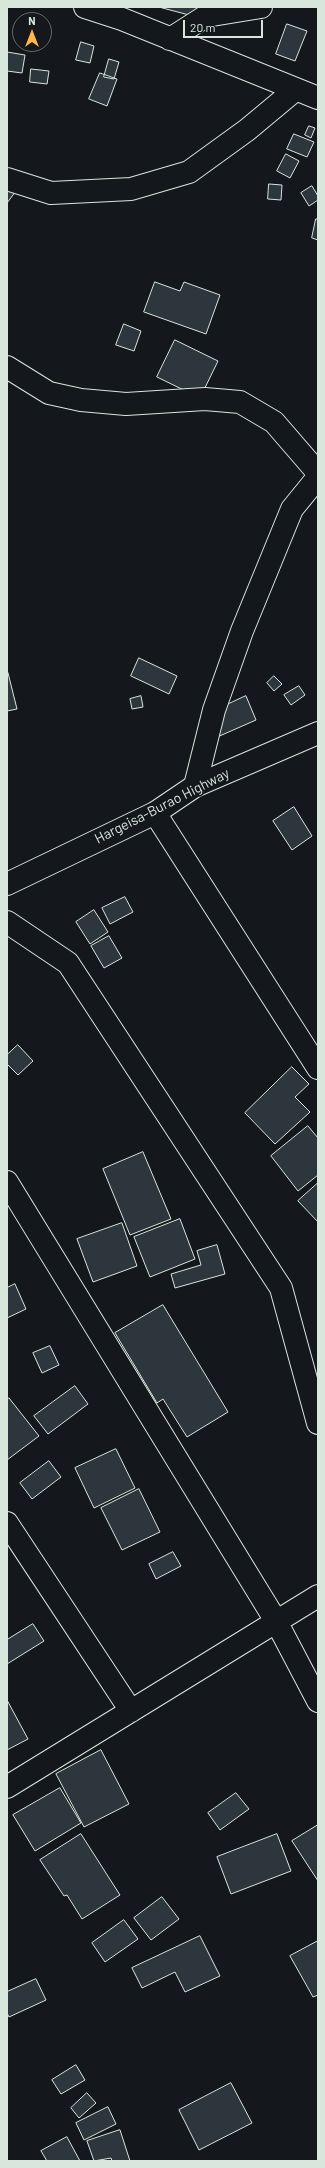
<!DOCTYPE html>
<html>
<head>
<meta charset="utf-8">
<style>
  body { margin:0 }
  #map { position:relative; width:325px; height:2168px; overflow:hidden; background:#14181c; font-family:Barlow,sans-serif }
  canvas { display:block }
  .frame { position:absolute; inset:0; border:8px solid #d8e6dc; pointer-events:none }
  .north { position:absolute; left:12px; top:12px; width:40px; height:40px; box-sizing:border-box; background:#14181c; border:1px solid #626a69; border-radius:50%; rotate:0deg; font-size:11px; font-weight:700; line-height:16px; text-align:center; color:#d8e6dc }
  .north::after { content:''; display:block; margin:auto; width:14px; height:18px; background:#ffb74d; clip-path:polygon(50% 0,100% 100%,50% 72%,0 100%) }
  .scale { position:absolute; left:183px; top:20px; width:80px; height:18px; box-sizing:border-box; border:2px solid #d8e6dc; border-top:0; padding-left:5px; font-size:12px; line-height:14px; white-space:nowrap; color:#d8e6dc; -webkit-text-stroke:3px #14181c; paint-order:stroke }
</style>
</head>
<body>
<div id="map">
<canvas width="325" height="2168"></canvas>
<div class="frame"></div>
<div class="north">N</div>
<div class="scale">20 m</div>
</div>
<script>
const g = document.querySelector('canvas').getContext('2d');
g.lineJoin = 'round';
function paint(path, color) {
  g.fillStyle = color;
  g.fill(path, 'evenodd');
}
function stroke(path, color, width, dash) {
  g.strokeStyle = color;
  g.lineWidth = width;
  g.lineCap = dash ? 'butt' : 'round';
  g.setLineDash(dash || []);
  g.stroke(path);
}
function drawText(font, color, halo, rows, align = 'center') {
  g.font = font + ' Barlow,sans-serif';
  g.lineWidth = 3;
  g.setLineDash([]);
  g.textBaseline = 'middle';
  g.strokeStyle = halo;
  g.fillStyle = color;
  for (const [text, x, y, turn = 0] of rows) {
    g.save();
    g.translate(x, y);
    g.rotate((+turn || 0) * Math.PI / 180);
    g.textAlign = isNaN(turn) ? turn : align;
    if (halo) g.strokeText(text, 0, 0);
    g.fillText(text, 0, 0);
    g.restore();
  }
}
const building = new Path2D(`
  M159 7H214L210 20Z
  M287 24 307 31 295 61 276 54Z
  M81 42 94 46 90 63 76 60Z
  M7 52 25 55 22 73 7 71Z
  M109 59 119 62 114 79 104 77Z
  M31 69 49 71 47 84 30 82Z
  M100 73 117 79 107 106 89 99Z
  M309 126 315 128 311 138 305 135Z
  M294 134 314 142 307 157 287 149Z
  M286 154 299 161 290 178 277 171Z
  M7 179 19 187 7 203Z
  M269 184 282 185 281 200 268 199Z
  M312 186 318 196V200L309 206 301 193Z
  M316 219H318V240L312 238Z
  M155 282 180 291 184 282 220 295 206 334 144 312Z
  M124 324 141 331 134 351 116 345Z
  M175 340 218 361 200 398 157 377Z
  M139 658 177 676 169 694 131 676Z
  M8 673 17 709 7 711V674Z
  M274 676 282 684 274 691 267 683Z
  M299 686 305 695 291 705 284 695Z
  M141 696 143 707 132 709 130 699Z
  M246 696 256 720 215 738 205 715Z
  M294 807 312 836 292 850 273 821Z
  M125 897 133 912 110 924 102 908Z
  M94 910 108 932 90 944 76 922Z
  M109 936 122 958 104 968 91 946Z
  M18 1045 33 1061 18 1075 7 1064V1055Z
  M292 1067 309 1084 295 1097 310 1112 275 1144 245 1113Z
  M308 1126 318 1138V1175L298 1191 271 1156Z
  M143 1152 171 1219 130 1235 103 1169Z
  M318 1183V1222L298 1201Z
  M180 1219 195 1259 150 1277 134 1237Z
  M122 1223 137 1266 93 1282 77 1239Z
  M217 1245 225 1274 175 1288 171 1274 201 1265 197 1251Z
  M15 1284 26 1309 7 1318V1288Z
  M163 1305 228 1412 187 1437 163 1399 157 1403 115 1333Z
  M50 1346 59 1365 42 1373 33 1353Z
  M75 1386 88 1404 48 1434 34 1416Z
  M9 1398 39 1436 7 1460V1400Z
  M116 1449 135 1488 94 1508 75 1468Z
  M49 1461 61 1477 32 1499 20 1483Z
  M139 1489 160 1532 122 1550 101 1508Z
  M173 1552 181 1566 156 1579 149 1564Z
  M33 1624 44 1641 7 1664V1640Z
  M7 1700 28 1739 7 1750Z
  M101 1750 129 1804 84 1827 56 1774Z
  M60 1788 81 1823 35 1851 13 1815Z
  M236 1793 249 1809 220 1830 208 1813Z
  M318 1825V1881L292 1841Z
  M81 1834 120 1895 82 1919 67 1895 64 1896 40 1860Z
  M277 1834 291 1871 231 1894 217 1857Z
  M162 1897 179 1919 151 1940 134 1918Z
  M124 1920 138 1939 105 1962 92 1943Z
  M200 1936 220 1976 185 1992 175 1972 142 1988 132 1968Z
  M318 1941V1995L313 1997 290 1956Z
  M36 1979 46 2000 9 2017 7 2013V1992Z
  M76 2065 85 2080 61 2094 52 2080Z
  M231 2083 252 2123 199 2150 179 2110Z
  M87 2093 96 2103 79 2118 71 2108Z
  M108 2107 116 2124 84 2140 76 2123Z
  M120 2130 130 2161H112L111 2158 94 2161 87 2141Z
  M67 2137 80 2161H47L41 2151Z`);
paint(building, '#2c363c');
stroke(building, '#d8e6dc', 1);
const minor = new Path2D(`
  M85 7 122 19 318 98
  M170 39 206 16 261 7
  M7 179 51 193 131 189 189 172 247 130 295 90
  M7 367 49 393 81 400 126 404 205 399 240 402 274 422 318 473
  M195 786 214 710 242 631 292 509 318 477
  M155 813 318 1068
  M7 922 68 963 281 1288 318 1423
  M7 1182 276 1621 318 1701
  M7 1523 131 1711
  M7 1787 318 1596`);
const highway = new Path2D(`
  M7 884 155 813 195 786 318 733`);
stroke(minor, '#d8e6dc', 24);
stroke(highway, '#d8e6dc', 24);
stroke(minor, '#14181c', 22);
stroke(highway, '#14181c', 22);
drawText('14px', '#d8e6dc', '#14181c', [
  ["Hargeisa-Burao Highway",162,806,-27]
]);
</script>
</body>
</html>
